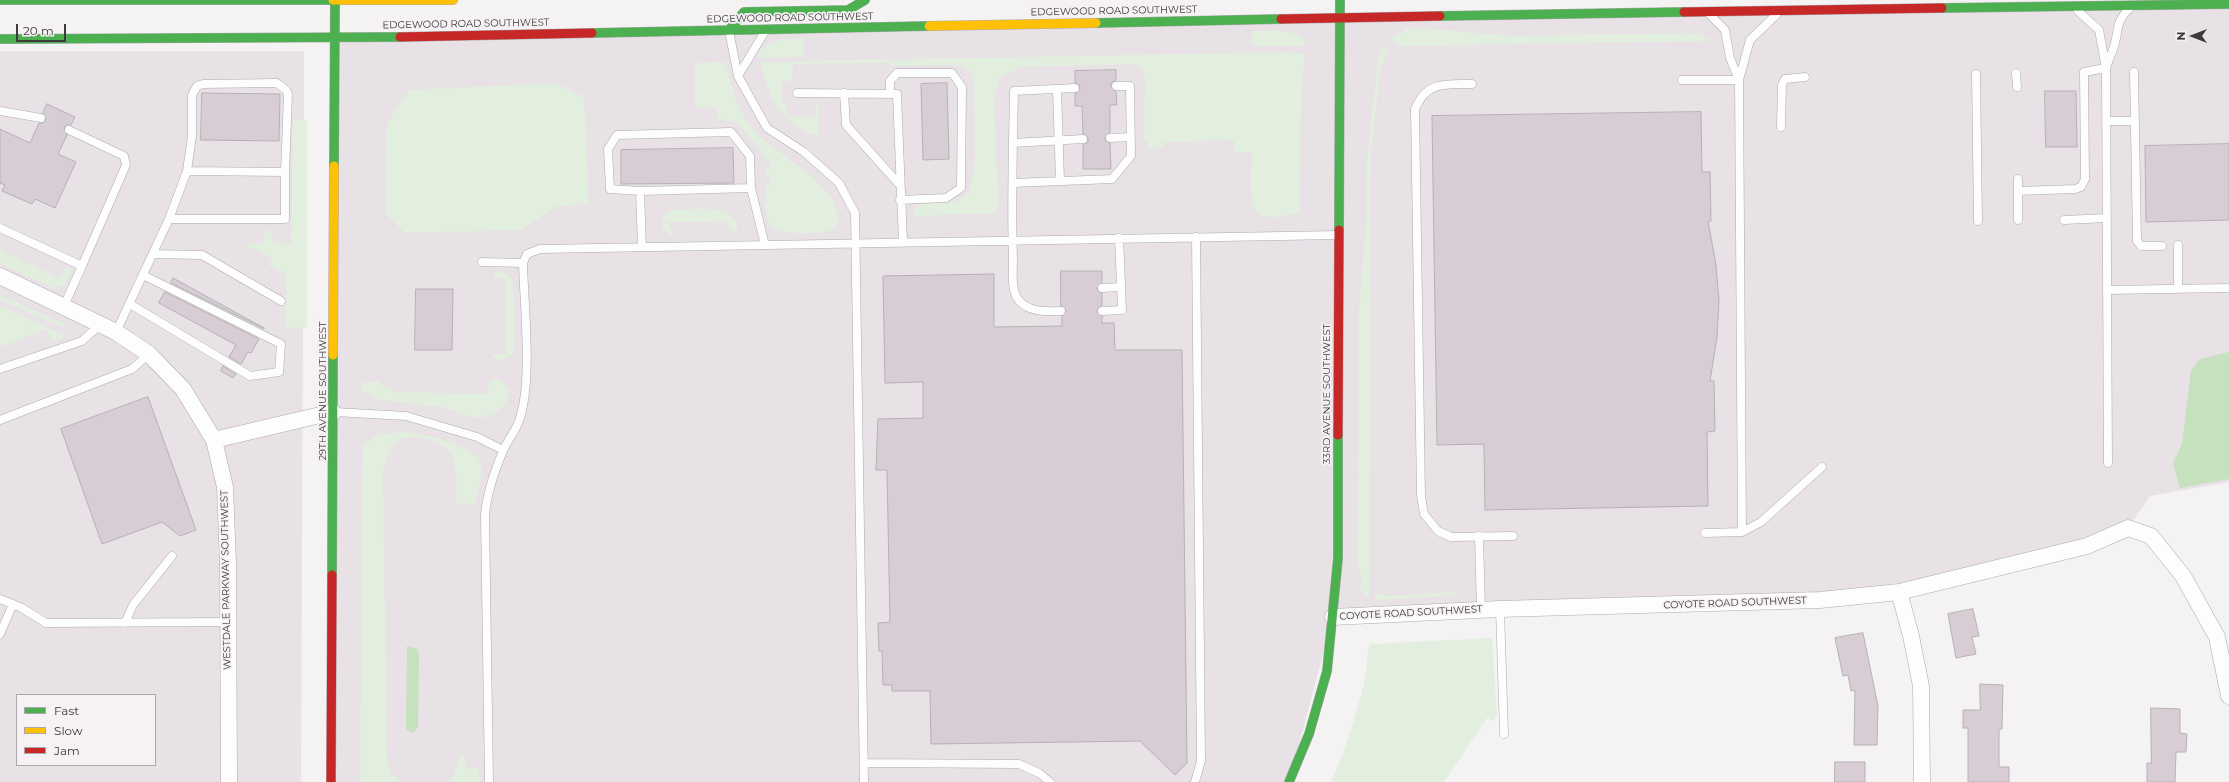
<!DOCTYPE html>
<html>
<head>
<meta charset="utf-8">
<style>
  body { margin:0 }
  #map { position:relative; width:2229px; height:782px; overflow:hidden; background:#f4f2f3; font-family:Montserrat,sans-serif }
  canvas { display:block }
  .legend { position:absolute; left:16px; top:694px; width:140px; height:72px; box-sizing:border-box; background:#f5f1f4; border:1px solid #aba8aa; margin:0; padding:5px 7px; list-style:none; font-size:12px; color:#3c3a3b }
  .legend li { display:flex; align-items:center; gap:8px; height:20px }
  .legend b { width:20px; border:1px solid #aba8aa }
  .north { position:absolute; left:2173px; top:16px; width:40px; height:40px; -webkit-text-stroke:3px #f5f1f4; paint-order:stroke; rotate:270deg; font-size:11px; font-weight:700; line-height:16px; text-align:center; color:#3c3a3b }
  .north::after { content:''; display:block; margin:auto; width:14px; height:18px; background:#3c3a3b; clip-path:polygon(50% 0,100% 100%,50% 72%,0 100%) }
  .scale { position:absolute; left:16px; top:24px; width:50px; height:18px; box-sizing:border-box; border:2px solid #3c3a3b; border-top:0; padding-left:5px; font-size:12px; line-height:14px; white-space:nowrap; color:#3c3a3b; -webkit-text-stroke:3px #f5f1f4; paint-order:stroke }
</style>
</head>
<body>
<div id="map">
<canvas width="2229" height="782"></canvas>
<ul class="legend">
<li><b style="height:5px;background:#4caf50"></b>Fast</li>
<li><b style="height:5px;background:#ffc107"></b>Slow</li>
<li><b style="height:5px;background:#c62828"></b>Jam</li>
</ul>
<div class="north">N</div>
<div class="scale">20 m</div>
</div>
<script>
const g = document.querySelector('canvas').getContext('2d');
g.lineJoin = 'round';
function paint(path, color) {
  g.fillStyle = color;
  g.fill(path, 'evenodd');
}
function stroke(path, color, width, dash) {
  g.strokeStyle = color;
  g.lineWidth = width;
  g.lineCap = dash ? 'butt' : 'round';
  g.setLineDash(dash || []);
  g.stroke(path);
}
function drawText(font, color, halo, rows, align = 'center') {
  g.font = font + ' Montserrat,sans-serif';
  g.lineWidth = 3.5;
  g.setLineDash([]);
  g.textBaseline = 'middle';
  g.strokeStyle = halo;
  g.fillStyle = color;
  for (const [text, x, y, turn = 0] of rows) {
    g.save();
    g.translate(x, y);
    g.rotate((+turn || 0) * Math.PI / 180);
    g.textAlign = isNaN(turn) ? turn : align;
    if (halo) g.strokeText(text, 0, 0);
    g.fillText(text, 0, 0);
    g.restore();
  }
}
paint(new Path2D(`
  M2229 4V482L2150 496 2128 528 1899 592 1333 617 1289 782H331L335 38Z
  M0 51H304L301 782H0ZM17 695H155V765H17Z`), '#e8e1e6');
paint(new Path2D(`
  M1421 28 1512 36 1691 33 1701 35 1711 41 1398 46 1391 38 1406 29Z
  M1252 31C1270 31 1287 28 1303 38L1304 46H1251Z
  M804 38V57L761 58 757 56C767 38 785 39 804 38Z
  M1382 48 1389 50 1380 70 1371 155 1369 598C1363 593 1358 588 1358 579L1361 583 1362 581 1358 563 1359 311 1367 214V160L1378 59Z
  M1289 52 1305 54 1301 92 1300 211C1291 215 1283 217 1273 217 1267 217 1259 216 1256 211 1248 202 1252 164 1252 152H1235L1234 140 1163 142V147L1147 148V139H1144L1145 80 1143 69 1136 64 1020 67 1000 78 994 96 998 202 995 213 915 216 913 212 919 204 953 202 961 199 970 191 975 159 974 80C972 71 967 68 959 65L892 66 886 62 793 64 792 81H782V103L787 107 788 117H815L816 103 818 102 819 136C786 128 766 97 762 65V62Z
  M725 62C729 70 729 79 732 88 737 103 743 117 753 129 772 154 850 188 836 226 827 234 818 232 806 233 763 234 766 225 765 186L769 185V175H765V167H771L770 159H764L762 152 737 122 725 121V118L717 120V107H695V63Z
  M556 83 584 97 589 204 558 206 521 230 405 233 385 213 387 123 409 90Z
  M293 120H307V328L286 327V274L269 266 272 259 243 244 263 243 265 230H270L272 233 273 243 291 244Z
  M673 210C691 210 739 201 737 231L735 235 726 221 667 222 675 236C659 234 657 216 673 210Z
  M0 250 59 278 67 267 71 269V273L64 286 53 288 0 263Z
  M501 271C505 273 509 274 511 278 516 288 515 336 514 348L512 355 501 361 493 357 494 354H506V279L495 278 493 274 495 272Z
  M0 296 12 300 63 323 69 330 0 300Z
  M0 306 66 336 55 341 52 340 47 329 0 347Z
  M495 379C505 382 509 387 509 398L504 406 495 413 481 418 472 417 441 407 375 399 362 390V382L377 381 384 387 392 388 393 392 488 394 489 382Z
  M403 432C428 434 458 442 478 457 487 472 477 487 475 504L456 503C456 487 458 469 451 454 444 439 406 431 394 444 386 453 385 465 383 476L387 758 391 773 402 782H360L363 444 380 434Z
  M1463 591 1453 596 1377 600 1375 592 1387 596Z
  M1492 638 1497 714 1493 721 1487 718 1444 782H1331C1345 750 1356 717 1364 683 1367 671 1367 658 1369 646L1372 644Z
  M462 754H465V769L479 768V782H446L451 780Z`), '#e2efde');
paint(new Path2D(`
  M2229 352V479L2180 488 2173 463 2182 444 2191 371 2200 359Z
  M407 646 417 649 419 655 418 728 412 733 406 729Z`), '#c6e1bd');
const building = new Path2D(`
  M1116 70V80L1111 83V86L1116 92 1117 105H1110V132L1105 138 1106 141 1110 143 1111 169H1083V145L1088 142V138L1083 134 1082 106H1075V94L1080 88 1079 85 1075 83V71Z
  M947 83 949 159 923 160 921 84Z
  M2045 91H2076L2077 147H2046Z
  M202 93 280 94 279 141 201 140Z
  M47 104 75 117 71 125H66L64 128 67 135 58 154 76 162 55 208 35 199 32 204 2 191 5 185 0 183V129L30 143 39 123H43L46 119 43 113Z
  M1701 112 1702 172H1710L1711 221H1708L1716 265 1719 301 1717 337 1710 381H1714L1715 431 1707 432 1708 506 1485 510 1484 444 1437 445 1432 116Z
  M2229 144V220L2146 222 2145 146Z
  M733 148 734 183 621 184V150Z
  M1061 271H1102V282L1097 288 1098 291 1102 293V305L1099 307 1097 312 1102 316V323H1114L1115 350H1182L1187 763 1175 775 1140 741 931 744 930 691H892V685H883L882 651H879L878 623 890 622 887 470H876L878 419 923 418V382L885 383 883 276 994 274V327L1062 326V316L1066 311 1061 306Z
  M173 278 264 328V329L171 283Z
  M416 289H453L452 350H415Z
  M165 292 259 339 251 353 248 352 241 364 229 357 236 345 159 303Z
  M223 366 236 374 233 378 221 371Z
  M148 397 196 530 180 536 162 522 102 544 61 429Z
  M1973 609 1979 636 1972 637 1976 654 1956 658 1948 614Z
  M1863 633 1878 706 1877 745H1854L1855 690 1851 691 1848 675 1843 676 1835 638Z
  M1980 684 2003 685 2002 729H1999V767H2009V782H1968V728H1963V710H1980Z
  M2151 708 2180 709V733L2187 734 2186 752H2176L2175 782H2147V763H2151Z
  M1835 762H1865V782H1835Z`);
paint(building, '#d8cdd5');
stroke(building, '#b4b2b3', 1);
const lane = new Path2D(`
  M2078 11 2099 30 2106 68 2108 463
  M1710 15 1725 30 1730 58 1739 80
  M729 31 738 76 767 128 804 152 839 183 855 213 864 782
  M2106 67C2109 59 2113 51 2115 43 2119 27 2116 22 2129 9
  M2134 72 2137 241 2141 246H2162
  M2016 73 2017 87
  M1976 74 1978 221
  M738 76 764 33
  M1682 80H1739
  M1472 84C1445 84 1427 81 1415 109L1421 495 1424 514 1438 531 1451 537 1513 536
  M1057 89 1060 181
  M797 93 897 94 903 242
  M844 93 846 125 899 184
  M890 94V81L897 73H952L962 87 961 188 946 198 900 200
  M0 111 41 118
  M2106 121H2134
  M1781 127 1782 85 1785 79 1805 77
  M69 130 124 156 126 165 82 266
  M1110 138 1131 137
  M1013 143 1083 139
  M187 171 192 136V95L197 86 203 84 277 83 286 90 288 94 285 172
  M2018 179V191
  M1013 183 1112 179 1131 156 1130 86H1116
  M640 191 610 189 608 149 617 135 731 132 750 156 751 188
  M2018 220V191L2075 189 2081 187 2085 179 2084 72 2106 68
  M2064 220 2107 218
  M0 228 82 266 64 306
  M2178 245V289
  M642 247 640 191 751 188 765 245
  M153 254 202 255 281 301
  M482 262 523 263
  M1102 288 1121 287
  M2107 290 2229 288
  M130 304 250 376 279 372 281 344 143 275
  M1061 311C1046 312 1026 312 1017 298 1011 287 1013 271 1013 259 1011 203 1013 147 1014 91L1075 88
  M1102 311 1122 310 1119 238
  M116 332 169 219 187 171 285 172V219H169
  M0 369 82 341 101 324
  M335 412 406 416 477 437 503 450
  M0 420 132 369 149 354
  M1742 532 1739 80 1750 40 1776 15
  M1705 533 1742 532 1761 522 1822 467
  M1479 536 1481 610
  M0 599 22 608 46 623 228 622
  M1500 609 1504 734
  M125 623 133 605 172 556
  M0 634 13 604
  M865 763 1019 764 1039 773 1050 782
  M489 782 485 515C487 493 494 472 503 451 507 441 515 432 519 421 533 382 524 306 523 263L527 254 540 249 1338 235
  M1195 782 1201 761 1196 237`);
const street = new Path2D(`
  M0 276 116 332 149 354 183 389 214 440 225 487 228 563 229 782
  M214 440 333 412
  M1899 592 1911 636 1921 686 1922 782
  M1333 617 1500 609 1820 600 1899 592 2087 546 2128 528 2151 536 2183 576 2217 637 2229 696`);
const fast = new Path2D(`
  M0 0H333
  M1942 8 2229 4
  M1440 16 1684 12
  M1096 23 1281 19
  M729 30 744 12 848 10 865 0
  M592 33 929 26
  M0 39 400 37
  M334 166 335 0
  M1339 230 1340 0
  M332 575 333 355
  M1289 782 1309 734 1327 671 1338 558V435`);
const slow = new Path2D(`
  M333 0H453
  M929 26 1096 23
  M333 355 334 166`);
const jam = new Path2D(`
  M1684 12 1942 8
  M1281 19 1440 16
  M400 37 592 33
  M1338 435 1339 230
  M331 782 332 575`);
stroke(lane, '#acaaac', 9);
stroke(street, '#acaaac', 17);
stroke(fast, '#acaaac', 10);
stroke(slow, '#acaaac', 10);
stroke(jam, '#acaaac', 10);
stroke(lane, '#fdfdfd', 8);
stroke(street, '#fdfdfd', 16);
stroke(fast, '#4caf50', 9);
stroke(slow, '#ffc107', 9);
stroke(jam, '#c62828', 9);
drawText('10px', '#3c3a3b', '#f5f1f4', [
  ["EDGEWOOD ROAD SOUTHWEST",1114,11,-1],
  ["EDGEWOOD ROAD SOUTHWEST",790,18,-1],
  ["EDGEWOOD ROAD SOUTHWEST",466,24,-1],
  ["29TH AVENUE SOUTHWEST",323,391,-90],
  ["33RD AVENUE SOUTHWEST",1327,394,-90],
  ["WESTDALE PARKWAY SOUTHWEST",226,580,-91],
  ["COYOTE ROAD SOUTHWEST",1735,603,-2],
  ["COYOTE ROAD SOUTHWEST",1411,613,-3]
]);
</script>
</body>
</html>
